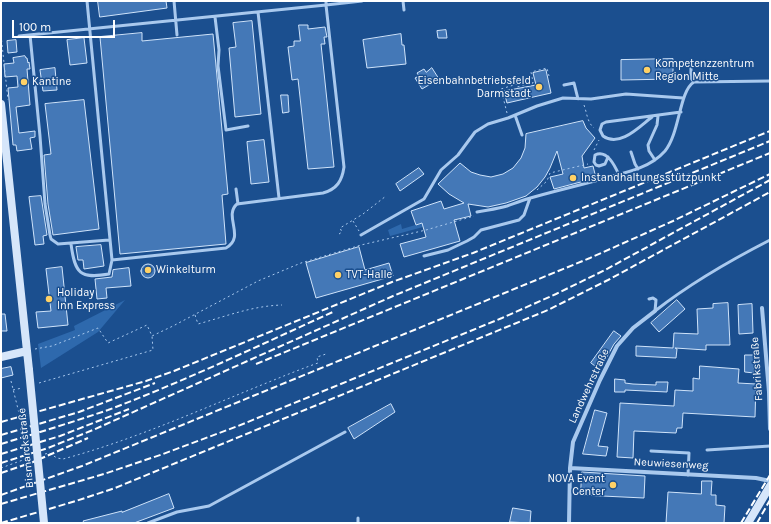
<!DOCTYPE html>
<html>
<head>
<meta charset="utf-8">
<style>
  body { margin:0 }
  #map { position:relative; width:771px; height:524px; overflow:hidden; background:#1b4f8f; font-family:Karla,sans-serif }
  canvas { display:block }
  .frame { position:absolute; inset:0; border:2px solid #fff; pointer-events:none }
  .scale { position:absolute; left:12px; top:20px; width:103px; height:18px; box-sizing:border-box; border:2px solid #fff; border-top:0; padding-left:5px; font-size:12px; line-height:14px; white-space:nowrap; color:#fff; -webkit-text-stroke:3px #1b4f8f; paint-order:stroke }
</style>
</head>
<body>
<div id="map">
<canvas width="771" height="524"></canvas>
<div class="frame"></div>
<div class="scale">100 m</div>
</div>
<script>
const g = document.querySelector('canvas').getContext('2d');
g.lineJoin = 'round';
function paint(path, color) {
  g.fillStyle = color;
  g.fill(path, 'evenodd');
}
function stroke(path, color, width, dash) {
  g.strokeStyle = color;
  g.lineWidth = width;
  g.lineCap = dash ? 'butt' : 'round';
  g.setLineDash(dash || []);
  g.stroke(path);
}
function drawText(font, color, halo, rows, align = 'center') {
  g.font = font + ' Karla,sans-serif';
  g.lineWidth = 3;
  g.setLineDash([]);
  g.textBaseline = 'middle';
  g.strokeStyle = halo;
  g.fillStyle = color;
  for (const [text, x, y, turn = 0] of rows) {
    g.save();
    g.translate(x, y);
    g.rotate((+turn || 0) * Math.PI / 180);
    g.textAlign = isNaN(turn) ? turn : align;
    if (halo) g.strokeText(text, 0, 0);
    g.fillText(text, 0, 0);
    g.restore();
  }
}
paint(new Path2D(`
  M422 223 423 227 390 236 388 230 401 224 402 229Z
  M125 300 98 332 41 368 38 344 75 330 74 326Z`), '#2e69ad');
const building = new Path2D(`
  M98 1H166L167 8 100 17Z
  M252 21 261 114 235 117 229 48 236 47 233 23Z
  M299 25H308V29L325 27 327 37H324L325 44H321L334 167 308 169 298 79 292 80 288 47 294 46V41H300Z
  M446 30 447 38H438L437 31Z
  M142 33V41L213 34 228 194 222 195 226 244 120 254 100 37Z
  M401 34 402 45H404L406 64 367 68 363 40Z
  M84 38 87 63 70 65 67 40Z
  M16 40 17 52 8 53 7 41Z
  M25 56 26 58H27L28 63 29 62 30 69H27L30 105 16 107 19 133 35 131V137L30 138 32 149 17 151 16 145H13L8 88 18 87 17 76 5 77 4 64 14 63 13 58Z
  M673 59V79L621 80V60Z
  M55 68 57 90 43 91 40 70Z
  M432 68 439 79 422 89 415 78 419 76 417 73 424 69 426 72Z
  M546 70 551 93 507 103 504 91 536 85 533 73Z
  M281 95H288L289 112 283 113Z
  M84 100 99 229 53 235 48 204 44 155 51 154 45 104Z
  M583 121 586 128 595 138 582 156 584 168 593 166 596 178 554 189 550 177 563 174 557 151 550 168 545 177 537 187 526 196 506 203 488 207 468 204 471 216 454 220 460 241 404 257 400 244 426 237 422 223 416 225 411 211 441 201 444 209 464 203 449 194 438 184 460 163 471 172 480 175 491 177 503 174 513 168 521 158 525 148 526 134Z
  M264 140 269 182 251 184 247 142Z
  M419 168 424 174 400 191 396 184Z
  M41 196 47 235 43 236 44 244 35 245 29 197Z
  M101 245 104 266 84 269 83 260H78L76 247Z
  M359 247 365 270 389 263 393 276 316 298 306 263Z
  M141 271a7 7 0 1 1 14 0a7 7 0 1 1-14 0Z
  M62 267 68 325 38 328 36 312 51 311 46 269Z
  M129 268 131 286 106 288 107 298 97 299 95 279 112 277 113 270Z
  M677 300 685 309 659 332 651 323Z
  M728 303 730 345H706V350L675 348 677 349 676 358 636 356V346L673 348 674 333 698 334 697 309 713 308V304Z
  M752 304 753 333 739 334 738 305Z
  M1 314H5L7 331H1Z
  M614 331 621 336 614 344 604 362 601 359 595 366 591 363Z
  M745 355H755L754 373 745 372Z
  M700 366 739 369 738 383 756 384 755 417 683 413 682 428H677L676 433 634 431 633 458 617 457 620 403 674 406 675 390 693 391V378L699 379Z
  M11 367 13 375 1 378V369Z
  M615 379 625 380V383L633 384 656 385V382H668L667 392 625 390V392H615Z
  M391 404 395 412 354 439 348 428Z
  M595 410 607 413 598 446 608 447 606 456 583 454Z
  M582 472 645 476 644 498 581 495Z
  M702 481H712L711 495H716V505L725 506 724 523H666L668 492 701 494Z
  M169 494 174 508 134 523H84L83 521 122 511V512Z
  M513 508 531 511 530 523 510 522Z`);
paint(building, '#4478b7');
stroke(building, '#cfe3fa', 1);
stroke(new Path2D(`
  M1 35 8 100
  M584 105C587 113 587 122 594 128
  M507 113 501 89 517 84V87L533 83 531 72 547 68 549 76
  M594 150 599 140
  M537 190 547 181 550 173 588 164
  M353 221 359 231
  M339 234 342 232 340 228 363 214 386 196
  M195 315 198 324C227 316 252 306 282 305
  M35 349 52 346 98 328 108 343 147 325 152 336 173 326 258 281 301 263 361 245 426 230 474 216
  M11 381 19 413 23 416 27 431
  M39 383 153 350 152 336
  M13 390 22 388
  M45 454 49 453 57 458 63 459C130 441 195 412 259 386 279 378 298 370 318 363L317 357 326 354
  M1 468 31 457`), '#a9c9ee', 1, [2, 3]);
stroke(new Path2D(`
  M87 1 112 260 226 248C246 237 223 216 237 204L323 193C337 189 342 181 344 167L326 5 362 1
  M174 1 177 35
  M403 1 404 10
  M258 12 279 198
  M215 17 219 50 218 66 226 130 248 126
  M30 35 40 136 45 204 50 235 51 239 58 244 109 240
  M19 36 326 5V1
  M691 68V78L694 82
  M564 85 574 83 578 99
  M515 115 522 135
  M652 117C640 126 620 148 603 136L600 130 602 124 606 122 681 112
  M631 152 635 164 638 169
  M608 157 605 164 599 166 596 165 594 162 595 155C607 149 615 166 619 175
  M655 160 649 151 648 145 657 125 658 116
  M236 189 238 204
  M477 212C487 210 497 209 507 206 513 204 520 201 527 199 554 191 582 185 609 177 629 172 651 167 665 151 680 133 679 91 694 82L770 81
  M361 235 424 199 441 170 458 155 475 132 488 124 508 118 537 106 563 98 591 99 626 94 683 98
  M71 244C75 274 80 279 109 274L112 260
  M424 256 448 250 467 241 474 237 481 230 519 220 524 215 530 198
  M649 299 653 298 656 300 655 311
  M655 311C692 282 729 261 770 240
  M707 450 770 446
  M651 451 689 453 688 475
  M358 518V523
  M148 523 177 512 209 506 345 432`), '#a9c9ee', 3);
stroke(new Path2D(`
  M762 308 769 392 770 429
  M570 468 756 478 770 481
  M569 523 570 468 573 442 600 380 617 346 633 328 655 311`), '#a9c9ee', 4);
stroke(new Path2D(`
  M1 104 29 370
  M1 357 27 351
  M748 523 770 486`), '#d6e6fa', 8);
stroke(new Path2D(`
  M256 364 770 153
  M1 422 146 381 174 371 392 282 473 253 770 131
  M1 435 79 412 155 383
  M1 444C37 433 73 422 108 410 185 381 260 345 335 311
  M1 454 60 436 129 409
  M1 463 48 448 93 430 393 296 770 141
  M1 473 33 462 88 438
  M1 495 82 466 590 258 673 221 770 174
  M1 504 104 474 163 454 238 426 502 318 556 294 605 270 770 180
  M1 523 76 501 115 488 548 310 608 280 770 192
  M741 523 770 475
  M757 523 770 500`), '#fff', 2, [7, 3]);
stroke(new Path2D(`
  M29 370 44 523`), '#d6e6fa', 8);
for (const [x, y, r, color] of [
  [647,70,4,"#ffd166"],
  [24,82,4,"#ffd166"],
  [539,87,4,"#ffd166"],
  [573,178,4,"#ffd166"],
  [148,270,4,"#ffd166"],
  [338,275,4,"#ffd166"],
  [49,299,4,"#ffd166"],
  [613,485,4,"#ffd166"]
]) {
  const dot = new Path2D();
  dot.arc(x, y, r, 0, 2 * Math.PI);
  g.fillStyle = color;
  g.fill(dot);
  stroke(dot, '#1b4f8f', 1.5);
}
drawText('11px', '#fff', '#1b4f8f', [
  ["Kompetenzzentrum",655,64],
  ["Region Mitte",655,77],
  ["Eisenbahnbetriebsfeld",531,81,"right"],
  ["Darmstadt",531,94,"right"],
  ["Kantine",32,82],
  ["Instandhaltungsstützpunkt",581,178],
  ["Winkelturm",156,270],
  ["TVT-Halle",346,275],
  ["Holiday",57,293],
  ["Inn Express",57,306],
  ["NOVA Event",605,479,"right"],
  ["Center",605,492,"right"]
], 'left');
drawText('11px', '#fff', '#1b4f8f', [
  ["Fabrikstraße",757,369,-94],
  ["Landwehrstraße",589,386,-65],
  ["Bismarckstraße",26,448,-96],
  ["Neuwiesenweg",671,464,3]
]);
</script>
</body>
</html>
